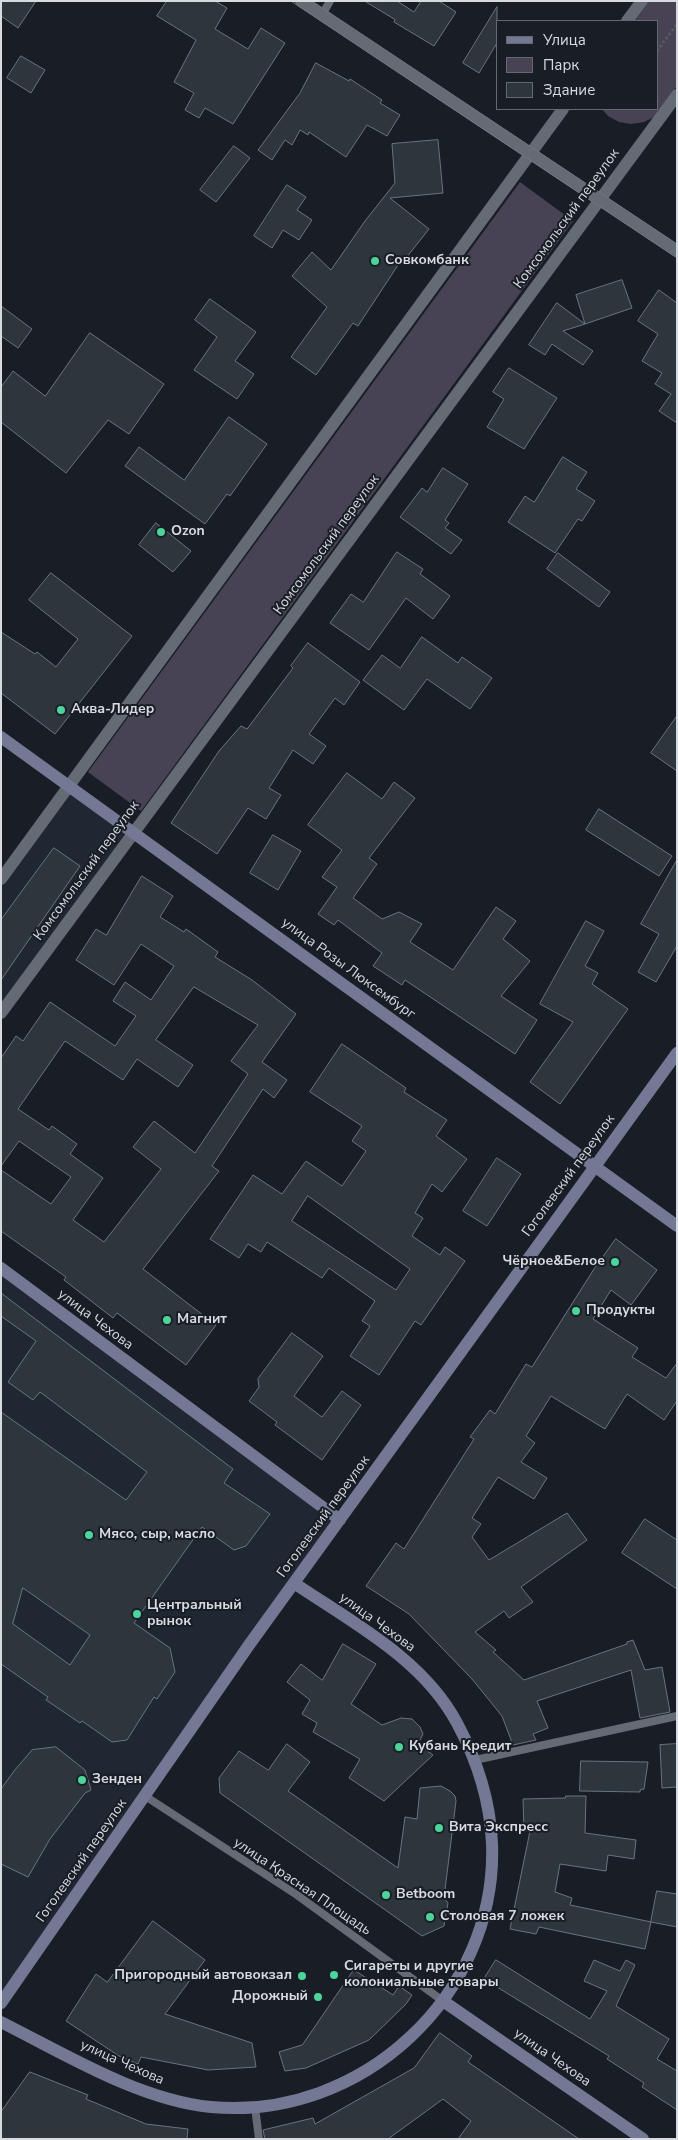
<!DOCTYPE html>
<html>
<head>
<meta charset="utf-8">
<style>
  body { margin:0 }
  #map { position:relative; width:678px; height:2140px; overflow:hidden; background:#191e26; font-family:"Nunito Sans",sans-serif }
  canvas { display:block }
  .frame { position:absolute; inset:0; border:2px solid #d7dbe0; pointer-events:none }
  .legend { position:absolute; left:496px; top:20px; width:162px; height:90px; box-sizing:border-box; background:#191e26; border:1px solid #656a70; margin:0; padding:6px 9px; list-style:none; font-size:15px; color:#d7dbe0 }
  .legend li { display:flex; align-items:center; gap:10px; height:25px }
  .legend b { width:25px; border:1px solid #656a70 }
</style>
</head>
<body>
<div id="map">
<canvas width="678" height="2140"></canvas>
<div class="frame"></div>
<ul class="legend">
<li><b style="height:6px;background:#737994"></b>Улица</li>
<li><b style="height:14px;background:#484255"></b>Парк</li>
<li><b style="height:14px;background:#2d363c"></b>Здание</li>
</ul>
</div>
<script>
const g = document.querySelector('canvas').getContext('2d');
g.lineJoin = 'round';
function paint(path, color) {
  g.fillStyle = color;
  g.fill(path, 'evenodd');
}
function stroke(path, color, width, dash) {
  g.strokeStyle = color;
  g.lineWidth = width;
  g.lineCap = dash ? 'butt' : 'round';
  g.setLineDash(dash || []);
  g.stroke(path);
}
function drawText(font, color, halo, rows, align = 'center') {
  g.font = font + ' "Nunito Sans",sans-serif';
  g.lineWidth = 4;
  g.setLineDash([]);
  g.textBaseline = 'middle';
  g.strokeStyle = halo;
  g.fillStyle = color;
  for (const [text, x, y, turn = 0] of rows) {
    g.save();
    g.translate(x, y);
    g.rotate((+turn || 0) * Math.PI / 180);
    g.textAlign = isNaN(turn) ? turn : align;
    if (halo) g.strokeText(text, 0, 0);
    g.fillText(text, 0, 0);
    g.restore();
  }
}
paint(new Path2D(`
  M69 785 134 832 1 1013V879Z
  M1 1268 340 1520 1 2003Z`), '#1f2733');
paint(new Path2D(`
  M649 1H677V86L654 117 644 122 631 124 619 122 608 116 602 109H657V21H635Z
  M520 182 573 221 141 811 88 772Z`), '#484255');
const building = new Path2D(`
  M1 1H36L18 28 1 16Z
  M167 1H215L227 8 215 29 248 49 261 28 285 43 233 124 205 108 199 118 185 110 194 93 174 82 196 40 157 16Z
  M365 1H397L414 12 421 1H439L456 12 434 46 394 22 395 20Z
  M497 7V43L479 73 463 63Z
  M21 56 45 70 31 93 7 78Z
  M316 63 349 81 350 79 382 100 380 103 400 115 387 136 367 125 346 157 309 132 308 135 300 130 292 145 285 140 272 160 258 150 300 93Z
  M438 140 443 193 390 198 429 229 406 258 404 256 358 326 353 323 316 375 291 357 327 307 292 276 312 252 331 270 365 221 395 183 392 144Z
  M234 146 250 158 216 202 200 190Z
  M287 185 306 197 297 210 312 220 299 240 283 230 272 248 254 236Z
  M622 280 632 308 585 324 576 295Z
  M659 290 677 303V423L659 411 671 394 655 384 662 373 642 361 658 334 638 321Z
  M210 299 256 332 235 361 254 374 237 399 194 370 217 337 195 320Z
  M557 303 585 324 563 331 593 351 583 365 552 344 545 355 529 345Z
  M1 306 32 329 18 348 1 336Z
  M90 333 164 384 129 434 108 420 66 473 1 422V387L13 371 45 396Z
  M509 368 557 398 524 449 487 427 504 399 493 392Z
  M229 417 267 444 230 496 227 494 205 524 125 466 139 447 184 480Z
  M563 457 587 472 576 489 595 501 582 521 578 519 555 553 508 522 525 496 534 502Z
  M443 468 468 484 445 520 449 523 445 528 462 540 451 554 400 517 422 488 427 492Z
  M156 523 191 551 173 572 139 545Z
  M397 552 423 569 420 574 450 596 433 619 406 598 369 650 330 623 351 594 363 602Z
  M558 553 610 592 599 607 547 569Z
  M51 573 132 636 55 734 1 693V632L35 654 37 652 56 667 78 639 29 600Z
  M422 637 458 663 462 657 492 678 470 709 427 679 404 710 363 680 382 655 400 668Z
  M308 643 360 682 344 705 335 698 309 734 326 746 313 764 293 750 269 788 281 795 266 819 248 808 217 854 171 823 219 751 241 726 247 729 293 668 291 666Z
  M677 716V771L651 753Z
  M347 773 382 799 394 782 415 798 369 858 377 864 353 898 382 919 399 912 422 924 410 942 453 970 496 907 516 921 503 939 530 961 501 996 537 1020 515 1054 405 980 402 985 373 966 382 953 338 920 334 925 318 914 337 887 322 877 342 850 308 825Z
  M599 809 672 856 659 876 586 830Z
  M273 835 301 851 278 890 250 873Z
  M54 848 80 866 1 980V920Z
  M677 860V946L656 982 638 972 659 934 641 924Z
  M142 876 173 896 160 917 184 932 186 929 218 952 215 957 252 980 296 1014 262 1062 287 1080 274 1098 263 1089 212 1166 219 1171 143 1269 216 1325 186 1365 117 1313 113 1318 64 1280 66 1277 1 1231V1170L51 1204 71 1177 19 1141 1 1166V1058L16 1036 23 1041 50 1002 115 1046 136 1016 113 1001 125 982 151 1000 174 966 141 944 114 985 76 960 96 929 106 935ZM194 987 258 1025 231 1061 248 1074 195 1153 154 1121 133 1147 161 1169 104 1242 73 1220 103 1178 70 1154 77 1144 52 1126 49 1130 18 1109 65 1041 123 1080 137 1059 178 1087 193 1065 156 1040Z
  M586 921 604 931 585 966 598 973 592 984 628 1009 560 1104 530 1082 573 1022 540 1004Z
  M342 1044 406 1088 404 1092 447 1120 436 1136 467 1159 442 1192 432 1184 415 1213 423 1218 412 1236 440 1255 445 1247 465 1261 421 1325 415 1321 379 1375 350 1356 370 1326 362 1321 375 1301 329 1268 322 1278 267 1242 261 1252 248 1244 239 1258 210 1239 253 1175 282 1194 306 1161 342 1186 366 1151 352 1141 362 1126 310 1092ZM308 1196 410 1269 396 1290 292 1221Z
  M497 1158 521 1174 487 1226 463 1211Z
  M616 1239 657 1270 631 1305 611 1290 593 1319 638 1348 632 1357 666 1378 677 1363V1401L664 1420 627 1394 605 1429 551 1396 526 1436 535 1443 521 1462 547 1478 534 1499 498 1477 472 1518 481 1524 472 1537 489 1560 567 1513 587 1540 521 1587 533 1602 509 1618 504 1611 475 1632 496 1650 493 1652 524 1680 627 1644V1642L633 1640 645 1670 662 1667 670 1712 640 1718 631 1670 537 1701 548 1728 533 1734 536 1740 513 1745 502 1716 472 1679 409 1614 366 1586 396 1543 404 1549 474 1439 470 1437 490 1410 495 1414 526 1364 532 1367 594 1269Z
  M1 1293 233 1469 224 1483 270 1514 246 1546 234 1550 202 1527 134 1623 170 1648 175 1672 157 1699 154 1697 127 1740 112 1742 82 1721 80 1723 46 1700 48 1697 1 1664V1412L126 1500 147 1472 40 1392 33 1400 8 1382 36 1341 1 1316ZM23 1588 90 1635 70 1665 13 1624Z
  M292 1333 323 1356 294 1396 322 1417 342 1391 361 1405 322 1460 275 1425 277 1422 249 1401 259 1387 258 1379Z
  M645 1519 677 1540V1589L622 1553Z
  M343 1644 376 1664 351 1704 382 1725 401 1718 412 1719 420 1727 423 1734 418 1744 433 1755 384 1801 349 1778 360 1759 313 1732 317 1723 302 1714 310 1700 287 1682 301 1664 322 1680Z
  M287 1744 310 1762 288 1791 398 1868 405 1817 417 1819 420 1788 441 1786 450 1791 455 1796 456 1801 444 1898 448 1903 444 1926 422 1936 220 1793 219 1778 239 1751 268 1770Z
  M677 1744V1787L662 1788 660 1745Z
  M56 1747 85 1770 91 1790 85 1793 50 1839 28 1877 1 1864V1789L14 1771 32 1750Z
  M581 1761 648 1762 644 1789 640 1790V1792L580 1791Z
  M566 1796H586L585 1833 636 1840 634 1859 608 1855 606 1871 560 1864 555 1892 572 1898 570 1905 651 1922 645 1949 539 1927 536 1934 510 1929 530 1831H524L523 1799 565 1798Z
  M657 1891 677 1894V1927L651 1922Z
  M153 1921 205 1960 165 2014 252 2043 256 2067 208 2070 141 2057 138 2064 119 2056 66 2021 96 1974 107 1982Z
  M496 1960 590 2019 607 1991 584 1981 594 1960 620 1971 626 1960 635 1965 616 2006 669 2039 657 2059 677 2071V2110L642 2087 644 2083 607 2059 609 2056 484 1979Z
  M354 1970 393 1995 399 1986 412 1995 406 2004 369 2040 306 2068 285 2071 279 2052 302 2045Z
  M440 2033 472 2056 468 2062 579 2139H458L471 2121 443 2099 388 2139H265L263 2130 313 2118 315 2124 414 2068Z
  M30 2072 88 2095 86 2099 146 2124 188 2129 187 2139H1V2112Z`);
paint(building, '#2d363c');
stroke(building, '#6a747c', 1);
stroke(new Path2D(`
  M657 51 677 24`), '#555a61', 3, [2.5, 2.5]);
stroke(new Path2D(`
  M322 15 330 1
  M475 1760 677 1716
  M145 1796 297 1895 443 2001
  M255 2107 259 2139`), '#656b75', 8);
stroke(new Path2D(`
  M301 1 677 251
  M627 21 642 1
  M1 879 563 109
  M1 1013 677 95`), '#656b75', 12);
stroke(new Path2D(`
  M1 737 677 1226
  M1 1268 340 1520
  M443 2001 643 2139
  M1 2003 249 1645 677 1053
  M1 2022C65 2054 139 2100 211 2107 361 2121 498 1995 492 1843 490 1801 477 1760 457 1723 423 1659 353 1623 294 1583`), '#737994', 12);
stroke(new Path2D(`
  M291 1 677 258
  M312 1 677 244`), '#72777d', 1);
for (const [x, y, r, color] of [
  [375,261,5,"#4cd49b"],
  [161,532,5,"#4cd49b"],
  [61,710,5,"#4cd49b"],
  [615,1262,5,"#4cd49b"],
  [576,1311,5,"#4cd49b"],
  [167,1320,5,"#4cd49b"],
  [89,1535,5,"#4cd49b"],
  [137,1614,5,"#4cd49b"],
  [399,1747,5,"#4cd49b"],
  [82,1780,5,"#4cd49b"],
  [439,1828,5,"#4cd49b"],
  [386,1895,5,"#4cd49b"],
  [430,1917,5,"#4cd49b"],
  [334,1975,5,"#4cd49b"],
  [302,1976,5,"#4cd49b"],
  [318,1997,5,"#4cd49b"]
]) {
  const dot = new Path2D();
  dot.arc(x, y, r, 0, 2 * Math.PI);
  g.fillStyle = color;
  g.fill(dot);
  stroke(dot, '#191e26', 2);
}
drawText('14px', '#d7dbe0', '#191e26', [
  ["Комсомольский переулок",567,219,-54],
  ["Комсомольский переулок",327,545,-54],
  ["Комсомольский переулок",87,871,-54],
  ["улица Розы Люксембург",348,969,36],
  ["Гоголевский переулок",569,1176,-54],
  ["улица Чехова",95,1320,37],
  ["Гоголевский переулок",324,1517,-54],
  ["улица Чехова",377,1623,36],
  ["Гоголевский переулок",82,1861,-55],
  ["улица Красная Площадь",302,1887,34],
  ["улица Чехова",552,2058,35],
  ["улица Чехова",122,2063,24]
]);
drawText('bold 14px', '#d7dbe0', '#191e26', [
  ["Совкомбанк",385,261],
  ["Ozon",171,532],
  ["Аква-Лидер",71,710],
  ["Чёрное&Белое",605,1262,"right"],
  ["Продукты",586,1311],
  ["Магнит",177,1320],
  ["Мясо, сыр, масло",99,1535],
  ["Центральный",147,1606],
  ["рынок",147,1622],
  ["Кубань Кредит",409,1747],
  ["Зенден",92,1780],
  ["Вита Экспресс",449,1828],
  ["Betboom",396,1895],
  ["Столовая 7 ложек",440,1917],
  ["Сигареты и другие",344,1967],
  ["колониальные товары",344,1983],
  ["Пригородный автовокзал",292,1976,"right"],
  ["Дорожный",308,1997,"right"]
], 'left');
</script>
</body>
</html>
